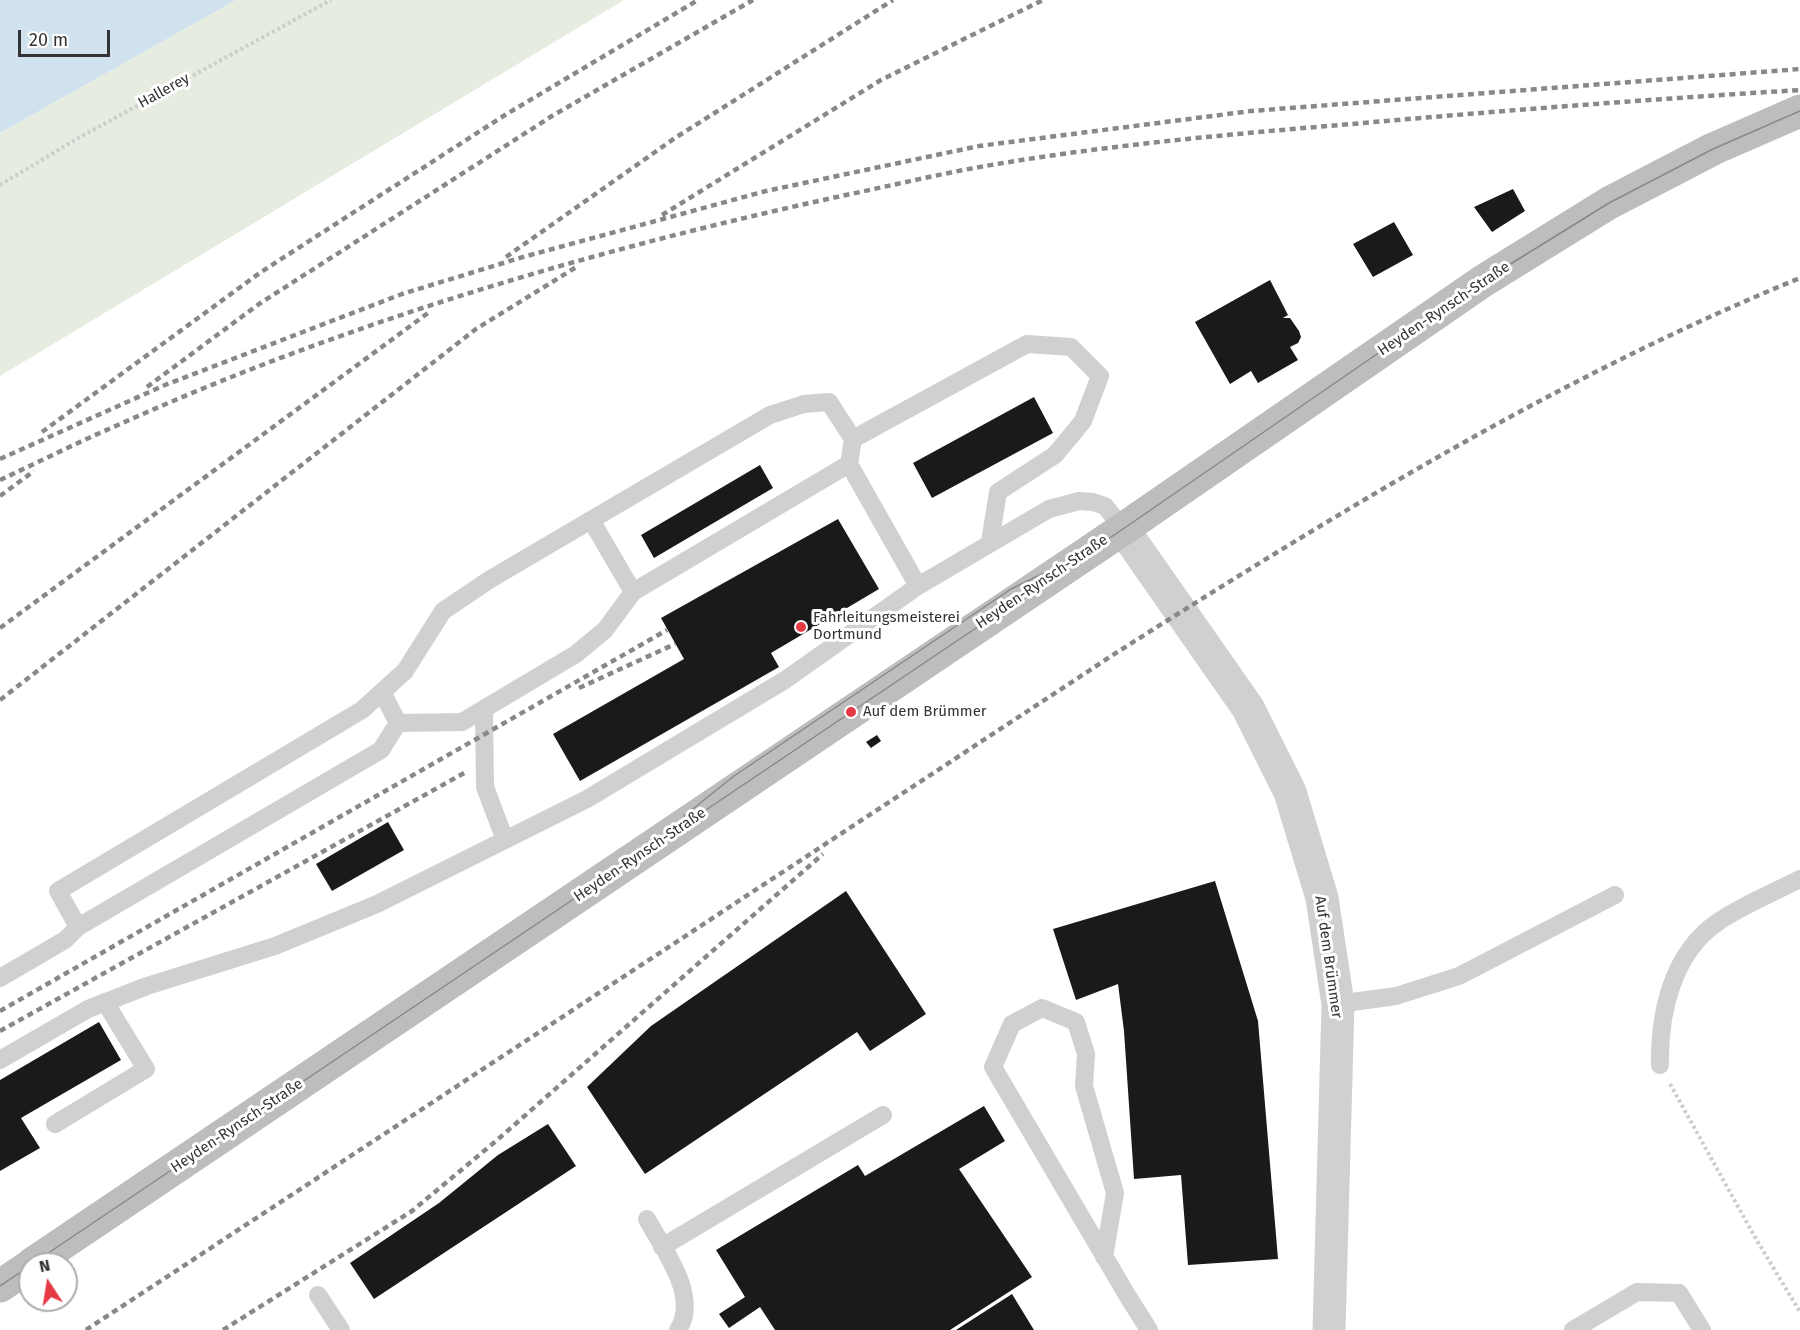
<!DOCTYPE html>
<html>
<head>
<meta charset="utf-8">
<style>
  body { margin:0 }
  #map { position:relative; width:1800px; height:1330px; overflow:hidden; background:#fff; font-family:"Fira Sans",sans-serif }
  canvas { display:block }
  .north { position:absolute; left:18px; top:1252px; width:60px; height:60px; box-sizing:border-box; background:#fff; border:2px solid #adadad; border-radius:50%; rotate:348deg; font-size:16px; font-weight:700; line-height:24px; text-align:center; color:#333 }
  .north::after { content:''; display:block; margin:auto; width:21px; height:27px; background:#e63946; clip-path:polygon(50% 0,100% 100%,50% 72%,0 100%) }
  .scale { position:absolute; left:18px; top:30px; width:92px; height:27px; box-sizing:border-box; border:3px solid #333; border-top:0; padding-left:8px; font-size:18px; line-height:21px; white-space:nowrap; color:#333; -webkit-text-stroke:4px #fff; paint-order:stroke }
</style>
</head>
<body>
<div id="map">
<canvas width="1800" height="1330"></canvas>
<div class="north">N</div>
<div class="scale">20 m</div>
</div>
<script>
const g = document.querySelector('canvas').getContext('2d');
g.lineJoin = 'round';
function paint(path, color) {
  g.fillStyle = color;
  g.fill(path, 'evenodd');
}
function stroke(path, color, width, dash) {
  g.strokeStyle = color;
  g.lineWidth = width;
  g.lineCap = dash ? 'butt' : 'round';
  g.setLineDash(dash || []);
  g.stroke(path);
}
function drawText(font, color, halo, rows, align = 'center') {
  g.font = font + ' "Fira Sans",sans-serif';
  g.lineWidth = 6;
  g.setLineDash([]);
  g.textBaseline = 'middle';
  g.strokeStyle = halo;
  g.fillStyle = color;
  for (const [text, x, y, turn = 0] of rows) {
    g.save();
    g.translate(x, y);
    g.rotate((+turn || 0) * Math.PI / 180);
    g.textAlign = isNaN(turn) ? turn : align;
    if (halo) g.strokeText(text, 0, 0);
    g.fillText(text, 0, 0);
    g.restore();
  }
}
paint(new Path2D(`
  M236 0H624L0 376V133Z`), '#e6ecdf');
paint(new Path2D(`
  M0 0H236L0 133Z`), '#cfe2ee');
paint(new Path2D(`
  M1513 189 1525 211 1492 232 1474 207Z
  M1394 222 1413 255 1373 277 1353 244Z
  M1270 280 1288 315 1283 318H1290L1299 331 1301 337 1298 343 1290 347 1298 360 1258 383 1251 371 1230 384 1195 322Z
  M1034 397 1053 433 932 498 913 463Z
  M760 465 773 488 654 558 641 535Z
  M838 519 879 589 771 653 779 667 580 781 553 734 684 659 661 618Z
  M877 735 881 741 871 748 866 742Z
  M388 822 404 850 332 891 316 864Z
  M1215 881 1258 1021 1278 1259 1188 1265 1181 1175 1134 1179 1124 1031 1118 984 1076 1000 1053 929Z
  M846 891 926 1014 870 1051 857 1032 645 1174 587 1087 651 1026Z
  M99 1022 121 1060 21 1118 40 1148 0 1171V1080Z
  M984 1106 1005 1141 959 1169 1032 1277 950 1330H775L760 1307 729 1328 719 1314 745 1297 716 1250 858 1165 865 1176Z
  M548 1124 576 1166 374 1299 350 1263 439 1203 498 1155Z
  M1012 1294 1034 1330H956Z`), '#1a1a1a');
stroke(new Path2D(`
  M0 185 80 137 331 0
  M1670 1084 1756 1239 1800 1312`), '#cdcdcd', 4, [3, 3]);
stroke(new Path2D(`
  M853 439 1027 344 1071 347 1100 376 1083 421 1055 455 998 492 990 542
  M849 464 633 592 591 520 770 415 804 404 829 402 853 439 849 464 918 586
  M382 692 398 723 381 750 78 927 58 891 362 710 405 671 443 611 489 580 591 520
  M484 709 485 787 505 840
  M398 723 462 722 576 654 605 630 633 592
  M0 978 65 940 78 927
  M1338 1004 1396 996 1459 976 1615 895
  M0 1060 88 1009 147 986 275 946 377 904 587 799 785 680 918 586 1049 509 1079 501 1093 502 1105 506 1123 529
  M1660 1065C1659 1014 1672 953 1718 922 1743 905 1773 893 1800 879
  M55 1124 146 1069 105 1002
  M647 1219C663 1249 700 1296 678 1330
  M662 1247 883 1115
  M1104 1257 1115 1193 1084 1086 1086 1054 1076 1022 1042 1008 1012 1024 993 1067 1127 1295 1149 1330
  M318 1295 341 1330
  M1573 1330 1637 1292 1679 1293 1702 1330`), '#d0d0d0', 18);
stroke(new Path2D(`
  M1123 529 1248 708 1290 792 1322 898 1338 1004 1329 1330`), '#d0d0d0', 33);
stroke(new Path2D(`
  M32 1264 1123 529 1483 281 1609 203 1713 149 1800 111
  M0 1286 30 1266`), '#bdbdbd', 33);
stroke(new Path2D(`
  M684 816 734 776 1011 589 1044 573
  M32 1264 1123 529 1483 281 1609 203 1713 149 1800 111
  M0 1286 30 1266`), '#888', 1.5);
stroke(new Path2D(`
  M662 215 881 80 1043 0
  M506 257 675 138 893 0
  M147 387 259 304 552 116 753 0
  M42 432 261 272 505 115 698 0
  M0 459 165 385 402 294 523 257 766 191 979 146 1251 111 1800 69
  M0 480C39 462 78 442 118 425 349 321 600 248 846 195 889 186 931 176 974 168 1102 145 1233 134 1363 123 1509 110 1654 99 1800 90
  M0 496 34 471
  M0 628 428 313
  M579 688 675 644
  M0 700 476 329 578 266
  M0 1011 667 630
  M0 1031 466 772
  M86 1330 1119 651C1337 513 1560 376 1800 278
  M223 1330 412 1211 496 1141 823 854`), '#888', 4.5, [6, 4.5]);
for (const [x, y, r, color] of [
  [801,627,6,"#e63946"],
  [851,712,6,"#e63946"]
]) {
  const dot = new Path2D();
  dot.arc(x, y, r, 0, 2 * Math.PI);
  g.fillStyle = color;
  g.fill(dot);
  stroke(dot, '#fff', 2);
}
drawText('15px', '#333', '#fff', [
  ["Hallerey",164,91,-29],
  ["Heyden-Rynsch-Straße",1444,309,-34],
  ["Heyden-Rynsch-Straße",1042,582,-34],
  ["Heyden-Rynsch-Straße",640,855,-34],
  ["Auf dem Brümmer",1328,957,82],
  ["Heyden-Rynsch-Straße",237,1126,-34]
]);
drawText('15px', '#333', '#fff', [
  ["Fahrleitungsmeisterei",813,618],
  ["Dortmund",813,635],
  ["Auf dem Brümmer",863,712]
], 'left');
</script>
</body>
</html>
